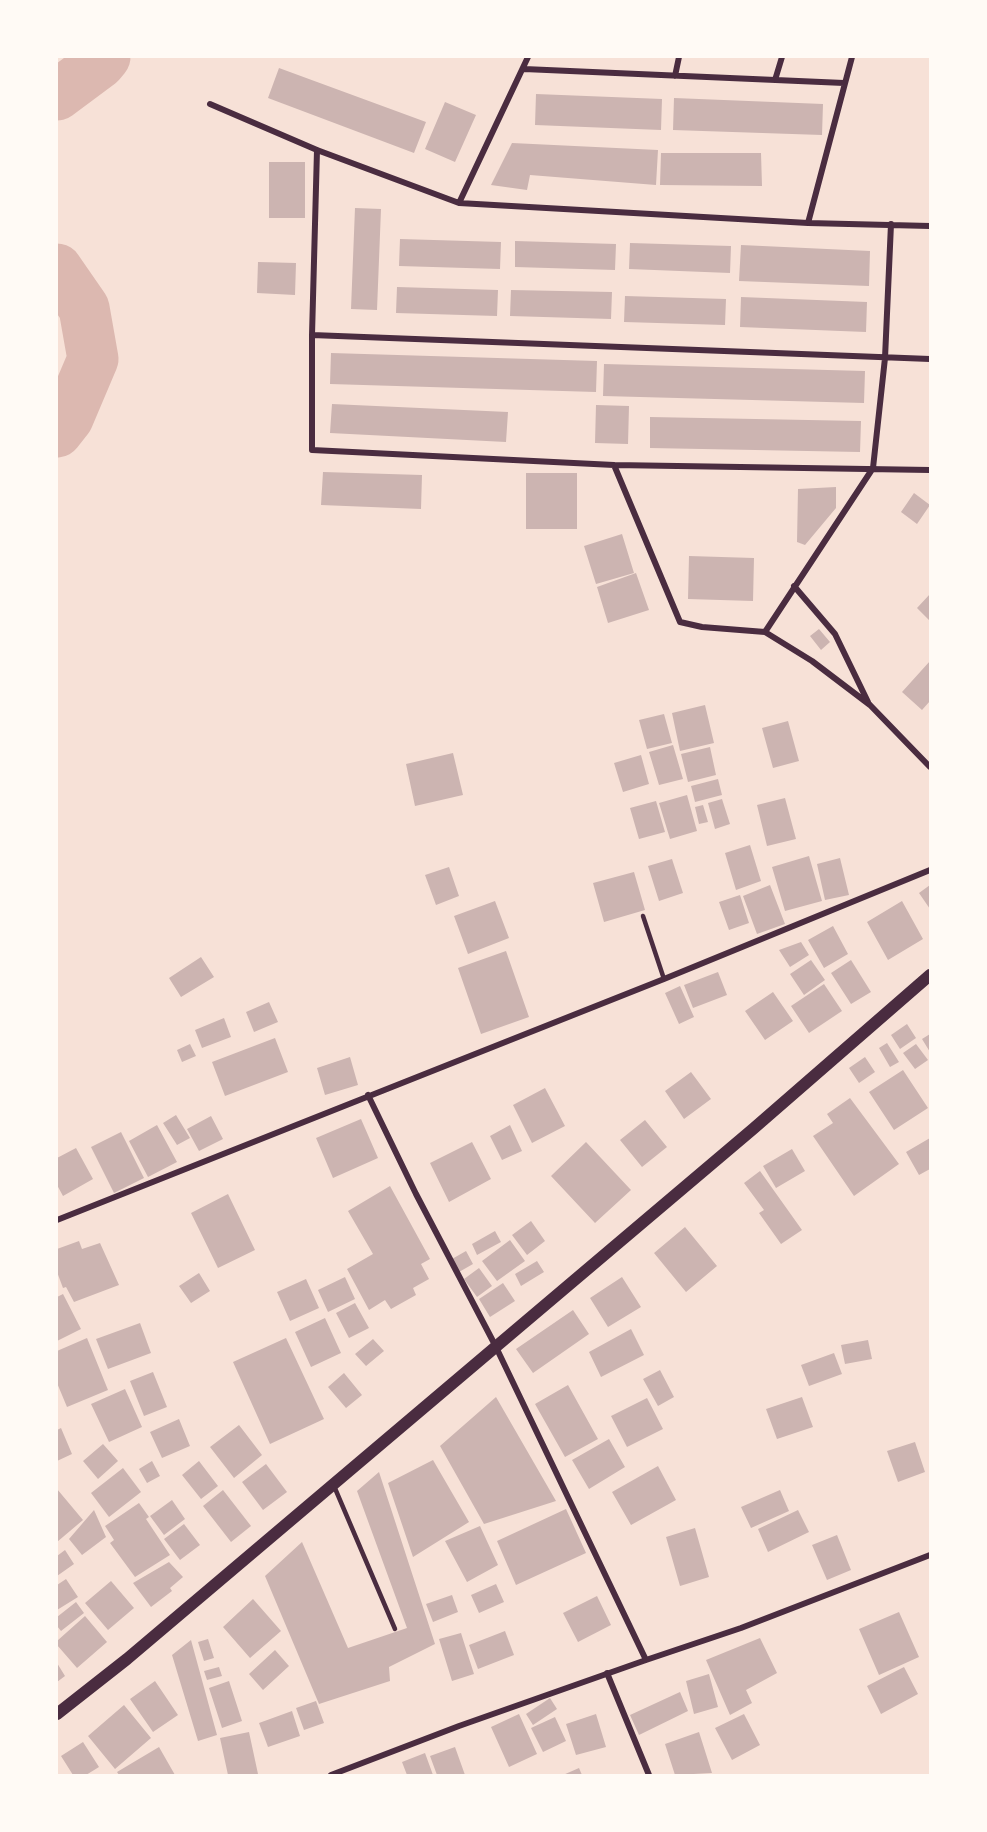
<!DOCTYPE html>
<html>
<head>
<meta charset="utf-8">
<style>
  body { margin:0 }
  #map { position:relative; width:987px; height:1832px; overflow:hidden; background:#f7e1d7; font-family:"DejaVu Sans",sans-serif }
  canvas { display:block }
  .frame { position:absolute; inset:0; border:58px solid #fffaf5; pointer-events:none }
</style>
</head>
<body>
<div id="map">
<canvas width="987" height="1832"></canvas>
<div class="frame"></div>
</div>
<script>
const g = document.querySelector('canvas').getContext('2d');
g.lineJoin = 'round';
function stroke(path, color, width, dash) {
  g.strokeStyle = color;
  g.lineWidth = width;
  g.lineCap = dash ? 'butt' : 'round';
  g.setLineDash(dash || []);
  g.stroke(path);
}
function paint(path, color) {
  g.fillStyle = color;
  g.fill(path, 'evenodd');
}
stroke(new Path2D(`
  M57 95 100 63 105 57
  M57 269 84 308 93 359 68 418 57 432`), '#dcb8b0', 51);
paint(new Path2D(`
  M279 68 426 122 414 153 268 98Z
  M536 94 662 99 661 130 535 125Z
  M674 98 823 104 822 135 673 130Z
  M445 102 476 115 455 162 425 149Z
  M512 143 658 150 656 185 530 175 527 190 491 185Z
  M661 153H761L762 186 660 185Z
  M269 162H305V218H269Z
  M355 208 381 209 377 310 351 309Z
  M400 239 501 242 500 269 399 266Z
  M515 241 616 244 615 270 515 267Z
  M630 243 731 246 730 273 629 269Z
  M741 245 870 251 869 286 739 281Z
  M258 262 296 263 295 295 257 293Z
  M397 287 498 290 497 316 396 313Z
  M511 290 612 292 611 319 510 316Z
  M625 296 726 299 725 325 624 322Z
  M741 297 867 302 866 332 740 327Z
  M331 353 597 361 596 392 330 384Z
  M604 364 865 371 864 403 603 396Z
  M332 404 508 412 506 442 330 433Z
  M596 405 629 406 628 444 595 443Z
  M650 417 861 421 860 452 650 448Z
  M323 472 422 475 421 509 321 505Z
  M526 473H577V529H526Z
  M836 487V508L805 545 797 542 798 489Z
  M914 493 930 505 917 524 901 512Z
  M622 534 634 573 596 584 584 546Z
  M689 556 754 558 753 601 688 599Z
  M636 573 649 610 608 623 597 587Z
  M930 594V621L917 608Z
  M819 629 830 642 821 650 810 636Z
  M930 661V701L922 710 902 692Z
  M705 705 714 743 680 751 672 713Z
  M664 714 672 743 647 749 639 720Z
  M788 721 799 761 773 768 762 728Z
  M673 745 683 779 659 785 649 752Z
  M710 747 716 775 688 782 681 754Z
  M453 753 463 795 415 806 406 764Z
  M641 755 649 784 623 792 614 763Z
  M718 779 722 795 695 802 691 786Z
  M687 795 697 831 670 839 659 803Z
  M785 798 796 839 767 846 757 805Z
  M722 799 730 824 715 829 708 803Z
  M656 801 665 832 639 839 630 808Z
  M703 805 708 822 699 824 695 807Z
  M750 845 761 881 736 890 725 853Z
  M809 856 822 901 785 911 772 867Z
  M840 858 849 895 825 900 817 864Z
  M672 859 683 893 659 901 648 866Z
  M449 867 459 896 436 905 425 875Z
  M634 872 645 910 604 922 593 883Z
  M770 885 785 924 757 934 743 896Z
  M930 885V909L919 893Z
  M740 895 749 923 729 930 719 902Z
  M495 901 509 938 468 954 454 916Z
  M902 901 923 939 888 960 867 922Z
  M833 926 848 954 824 968 808 940Z
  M801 942 809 955 790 967 779 950Z
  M506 951 529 1017 481 1034 458 968Z
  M201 957 214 977 181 997 169 978Z
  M811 960 825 980 804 995 790 974Z
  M851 960 871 992 851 1004 831 973Z
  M718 972 727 995 693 1008 684 985Z
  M824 984 842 1011 809 1033 791 1006Z
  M680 986 694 1017 679 1024 665 993Z
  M773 992 793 1021 765 1040 745 1011Z
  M269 1002 278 1022 254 1032 246 1012Z
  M224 1018 231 1037 202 1048 195 1030Z
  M907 1024 916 1038 900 1049 891 1035Z
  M930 1034V1052L922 1039Z
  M275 1038 288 1072 225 1096 212 1062Z
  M887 1043 899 1062 890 1067 879 1048Z
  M190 1044 196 1056 182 1062 177 1050Z
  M916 1044 928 1060 915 1069 903 1053Z
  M350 1057 358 1085 325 1095 317 1068Z
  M865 1057 875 1072 859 1083 849 1068Z
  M903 1070 928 1108 894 1130 869 1092Z
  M691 1072 711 1099 684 1119 665 1091Z
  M545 1088 565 1126 532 1143 513 1105Z
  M850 1098 899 1164 854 1196 813 1136 833 1123 827 1114Z
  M176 1115 190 1138 177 1145 163 1123Z
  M211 1116 223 1139 199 1151 187 1129Z
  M361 1119 378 1158 333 1178 316 1138Z
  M645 1120 667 1147 642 1167 620 1140Z
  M157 1125 177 1162 148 1177 129 1141Z
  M510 1125 522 1151 502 1160 490 1136Z
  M121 1132 144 1178 114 1193 91 1147Z
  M930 1138V1169L919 1175 906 1152Z
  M472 1142 491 1179 449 1202 430 1163Z
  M586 1142 631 1190 595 1223 551 1176Z
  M76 1148 93 1179 63 1196 57 1185V1158Z
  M792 1149 805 1171 776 1188 763 1166Z
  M760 1171 802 1230 781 1244 759 1213 764 1210 744 1183Z
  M390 1186 430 1259 421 1264 429 1279 413 1288 416 1295 391 1309 385 1300 369 1310 347 1269 373 1254 348 1211Z
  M228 1194 255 1250 218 1268 191 1213Z
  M531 1221 545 1241 527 1255 512 1235Z
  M685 1227 717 1266 686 1292 654 1253Z
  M495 1231 501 1242 477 1255 472 1244Z
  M510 1240 525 1261 497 1281 482 1261Z
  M79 1241 82 1249 100 1243 119 1285 74 1302 66 1287 63 1288 57 1272V1249Z
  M466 1251 473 1264 459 1272 452 1259Z
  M537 1261 544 1272 521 1286 515 1274Z
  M479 1268 492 1286 477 1297 464 1279Z
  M199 1273 210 1291 191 1303 179 1286Z
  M345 1277 355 1299 328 1312 318 1290Z
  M622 1277 641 1307 608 1327 590 1298Z
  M306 1279 319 1308 290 1321 277 1292Z
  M503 1283 515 1301 490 1317 479 1299Z
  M63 1294 81 1329 57 1341V1297Z
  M355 1303 369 1328 349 1338 336 1313Z
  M573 1310 589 1334 533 1373 516 1349Z
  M325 1318 341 1353 311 1367 295 1332Z
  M140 1323 151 1353 108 1369 96 1339Z
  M631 1329 644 1355 601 1377 589 1352Z
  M87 1338 108 1390 67 1407 57 1383V1351Z
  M286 1338 324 1419 270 1444 233 1362Z
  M373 1339 384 1351 366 1366 355 1354Z
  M868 1340 872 1359 845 1364 841 1345Z
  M834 1353 842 1374 809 1386 801 1365Z
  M660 1370 674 1397 658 1406 643 1379Z
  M153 1372 167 1407 144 1416 130 1381Z
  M344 1373 362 1395 346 1408 328 1387Z
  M568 1385 598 1439 565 1457 535 1404Z
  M125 1389 142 1427 109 1442 91 1404Z
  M496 1397 556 1501 484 1524 440 1446Z
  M802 1397 813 1427 777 1439 766 1409Z
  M647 1398 663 1429 627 1447 611 1416Z
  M179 1419 190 1446 162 1458 150 1432Z
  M239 1425 262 1455 234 1478 210 1447Z
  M61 1428 72 1454 57 1461V1430Z
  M609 1439 625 1467 589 1489 572 1460Z
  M915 1442 925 1472 898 1482 887 1451Z
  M103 1444 118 1461 98 1479 83 1461Z
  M433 1460 469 1522 413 1557 388 1483Z
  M152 1461 160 1476 147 1483 139 1469Z
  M199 1461 218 1486 201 1499 182 1475Z
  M266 1464 287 1492 263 1510 242 1482Z
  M658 1466 676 1500 631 1525 612 1492Z
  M123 1468 141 1492 109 1517 91 1493Z
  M379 1472 435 1644 389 1667 390 1681 319 1704 265 1576 302 1542 348 1648 407 1628 357 1491Z
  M57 1489 83 1520 57 1542Z
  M223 1490 251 1526 231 1542 203 1506Z
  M780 1490 789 1511 751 1528 741 1507Z
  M172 1500 185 1519 164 1535 150 1516Z
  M139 1503 149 1517 146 1519 170 1555 135 1577 110 1543 114 1540 105 1526Z
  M566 1509 586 1553 516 1585 497 1541Z
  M94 1510 106 1537 82 1555 69 1539Z
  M798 1510 809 1532 768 1552 758 1529Z
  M184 1524 200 1545 180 1560 164 1539Z
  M480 1526 498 1565 467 1582 445 1541Z
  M695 1528 709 1577 680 1586 666 1537Z
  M837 1535 851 1570 827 1580 812 1545Z
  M65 1550 74 1564 57 1576V1556Z
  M169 1562 183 1577 170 1588 172 1591 151 1607 133 1583Z
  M66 1579 78 1597 57 1610V1585Z
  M111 1581 134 1608 108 1630 85 1603Z
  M496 1584 504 1602 479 1613 471 1595Z
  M452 1595 458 1612 433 1622 426 1604Z
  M597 1596 611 1625 578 1642 563 1613Z
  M253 1599 281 1631 250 1658 223 1627Z
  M76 1602 84 1613 61 1631 57 1626V1617Z
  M899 1612 919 1657 879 1675 859 1629Z
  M85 1616 107 1642 77 1668 57 1645V1641Z
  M505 1631 514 1655 478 1669 469 1645Z
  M461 1633 474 1674 452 1681 439 1639Z
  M760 1638 777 1673 746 1690 752 1703 730 1715 706 1660Z
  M208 1639 214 1658 204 1661 198 1642Z
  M191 1640 217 1735 198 1741 172 1655Z
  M275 1650 289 1666 263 1690 249 1674Z
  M57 1663 65 1676 57 1682Z
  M219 1667 222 1676 207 1680 204 1671Z
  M904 1667 918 1694 881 1714 867 1686Z
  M709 1674 718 1707 694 1714 686 1681Z
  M155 1681 178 1715 153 1732 130 1699Z
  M229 1681 242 1721 222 1728 209 1688Z
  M680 1692 688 1711 639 1735 630 1715Z
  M550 1698 557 1709 533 1725 526 1714Z
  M316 1701 324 1723 304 1730 296 1708Z
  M124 1705 151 1738 115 1769 88 1736Z
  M292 1711 300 1736 268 1747 259 1723Z
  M519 1714 537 1754 509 1767 491 1727Z
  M596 1714 606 1747 576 1755 566 1724Z
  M744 1714 760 1745 732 1760 715 1728Z
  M555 1717 566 1741 543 1752 531 1728Z
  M249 1732 258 1774 228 1775 220 1738Z
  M699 1732 712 1773 675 1775 665 1744Z
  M83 1742 99 1767 86 1775H73L61 1756Z
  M159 1747 175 1775H119L117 1772Z
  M455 1747 465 1775H437L430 1756Z
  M425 1753 433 1775H407L402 1762Z
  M579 1768 582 1775H563Z`), '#ccb4b1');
stroke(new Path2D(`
  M643 916 664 979
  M334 1486 395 1629`), '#4a2c40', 4.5);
stroke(new Path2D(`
  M524 69 844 83
  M675 76 679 57
  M775 80 782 57
  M210 104 317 150 459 203 808 223 930 226
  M317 150 312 335V450L614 465 930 470
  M459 203 528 57
  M808 223 852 57
  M312 335 930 359
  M614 465 680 622 702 627 765 632 812 661 870 705 930 767
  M794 586 835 634 868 702
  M765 632 873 468 885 358 891 224
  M368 1095 416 1194 495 1345 646 1660
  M57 1220 664 979 930 870
  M607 1673 649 1775
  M331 1775 459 1726 646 1660 741 1628 930 1555`), '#4a2c40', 6);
stroke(new Path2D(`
  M57 1714 127 1659 753 1129 930 975`), '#4a2c40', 12);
</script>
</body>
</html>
